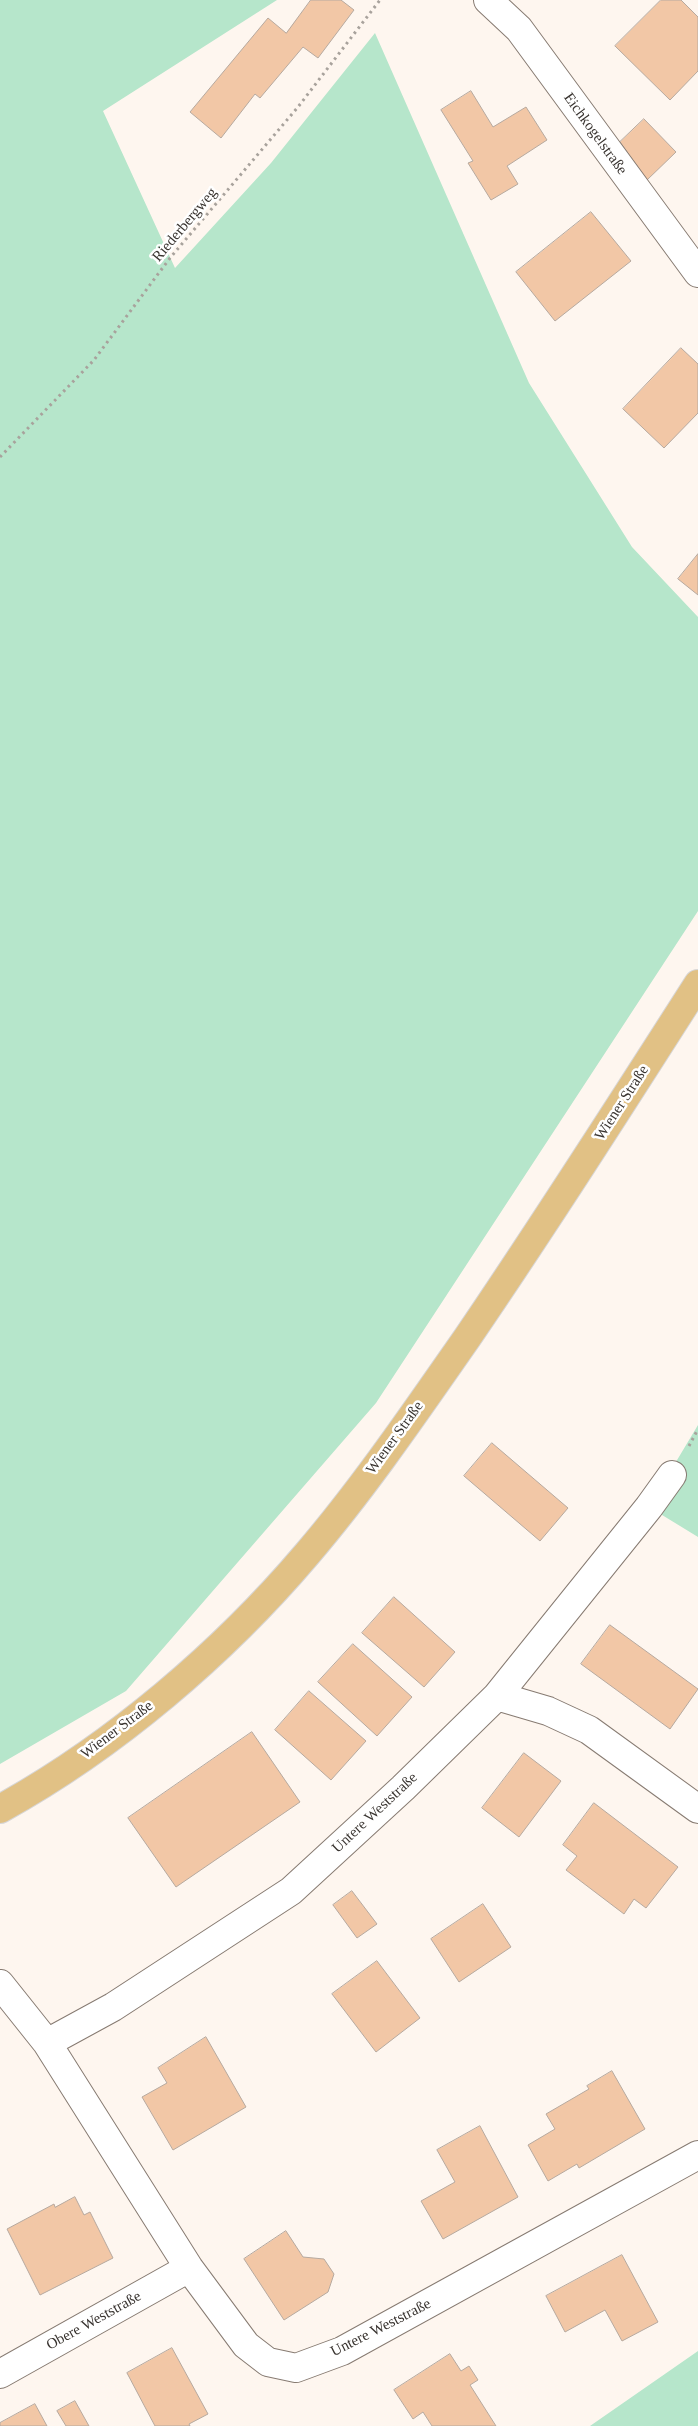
<!DOCTYPE html>
<html>
<head>
<meta charset="utf-8">
<style>
  body { margin:0 }
  canvas { display:block; background:#fef6ef }
</style>
</head>
<body>
<canvas width="698" height="2426"></canvas>
<script>
const g = document.querySelector('canvas').getContext('2d');
g.lineJoin = 'round';
function paint(path, color) {
  g.fillStyle = color;
  g.fill(path, 'evenodd');
}
function stroke(path, color, width, dash) {
  g.strokeStyle = color;
  g.lineWidth = width;
  g.lineCap = dash ? 'butt' : 'round';
  g.setLineDash(dash || []);
  g.stroke(path);
}
function drawText(font, color, halo, rows, align = 'center') {
  g.font = font + ' "Times New Roman",serif';
  g.lineWidth = 5;
  g.setLineDash([]);
  g.textBaseline = 'middle';
  g.strokeStyle = halo;
  g.fillStyle = color;
  for (const [text, x, y, turn = 0] of rows) {
    g.save();
    g.translate(x, y);
    g.rotate((+turn || 0) * Math.PI / 180);
    g.textAlign = isNaN(turn) ? turn : align;
    if (halo) g.strokeText(text, 0, 0);
    g.fillText(text, 0, 0);
    g.restore();
  }
}
paint(new Path2D(`
  M0 0H277L103 111 175 268 271 163 375 33 529 383 632 547 698 617V911L376 1403 126 1691 0 1764Z
  M698 1425V1537L649 1507Z
  M698 2351V2426H590Z`), '#b6e6cb');
const building = new Path2D(`
  M311 0H341L354 10 318 58 303 47 260 98 255 94 221 138 190 112 268 18 286 33Z
  M661 0H681L698 17V71L670 100 615 46Z
  M471 91 493 127 526 107 547 140 507 166 518 184 491 200 468 163 473 161 441 110Z
  M644 119 676 152 647 180 620 142Z
  M591 212 631 261 555 321 516 272Z
  M681 348 698 364V413L664 448 623 409Z
  M698 554V595L678 579Z
  M492 1443 568 1508 540 1541 464 1476Z
  M394 1597 455 1652 424 1687 362 1633Z
  M610 1625 698 1689 670 1729 581 1664Z
  M353 1644 412 1697 377 1736 318 1682Z
  M309 1691 366 1741 331 1780 275 1730Z
  M252 1732 300 1802 176 1887 128 1818Z
  M524 1753 561 1781 519 1837 482 1808Z
  M594 1803 678 1867 646 1908 634 1899 624 1914 566 1870 577 1856 563 1845Z
  M352 1891 377 1924 357 1938 333 1905Z
  M483 1904 511 1947 459 1982 431 1939Z
  M377 1961 420 2018 376 2052 332 1994Z
  M206 2037 246 2107 173 2150 142 2097 167 2083 158 2068Z
  M612 2071 645 2129 579 2168 577 2164 548 2181 528 2145 555 2129 546 2114 589 2089 587 2086Z
  M480 2126 518 2197 443 2239 421 2201 455 2182 437 2150Z
  M75 2197 84 2215 90 2212 113 2258 40 2295 7 2229 54 2204 55 2207Z
  M286 2231 303 2257 324 2259 334 2274 328 2292 284 2320 244 2259Z
  M622 2255 658 2322 622 2341 605 2310 565 2332 546 2296Z
  M172 2348 208 2414 189 2424 190 2426H155L127 2373Z
  M450 2354 461 2371 469 2366 478 2380 470 2385 496 2426H432L423 2412 413 2419 394 2390Z
  M75 2401 89 2426H66L57 2411Z
  M35 2404 47 2426H0V2423Z`);
paint(building, '#f2c7a6');
stroke(building, '#b6a99f', 1);
const minor = new Path2D(`
  M488 0 519 29 698 273
  M497 1696 649 1507 672 1475
  M0 1984 47 2043 113 2007 291 1891 403 1788 497 1696 548 1711 589 1730 698 1809
  M47 2043 189 2268 246 2345 268 2362 296 2368 342 2351 698 2155
  M0 2374 189 2268`);
const major = new Path2D(`
  M0 1809C114 1746 223 1653 307 1554 365 1486 416 1411 467 1338 546 1222 622 1103 698 984`);
stroke(minor, '#877b72', 30);
stroke(major, '#d7d6d6', 30);
stroke(new Path2D(`
  M0 457 94 360 170 258 298 107 380 0
  M689 1446 698 1429`), '#a8a29c', 3, [2.5, 4]);
stroke(minor, '#fff', 28);
stroke(major, '#e1c185', 28);
drawText('15px', '#393430', '#fff', [
  ["Eichkogelstraße",595,134,54],
  ["Riederbergweg",185,225,-50],
  ["Wiener Straße",622,1103,-57],
  ["Wiener Straße",395,1438,-54],
  ["Wiener Straße",117,1730,-37],
  ["Untere Weststraße",375,1813,-43],
  ["Obere Weststraße",94,2321,-29],
  ["Untere Weststraße",381,2328,-27]
]);
</script>
</body>
</html>
